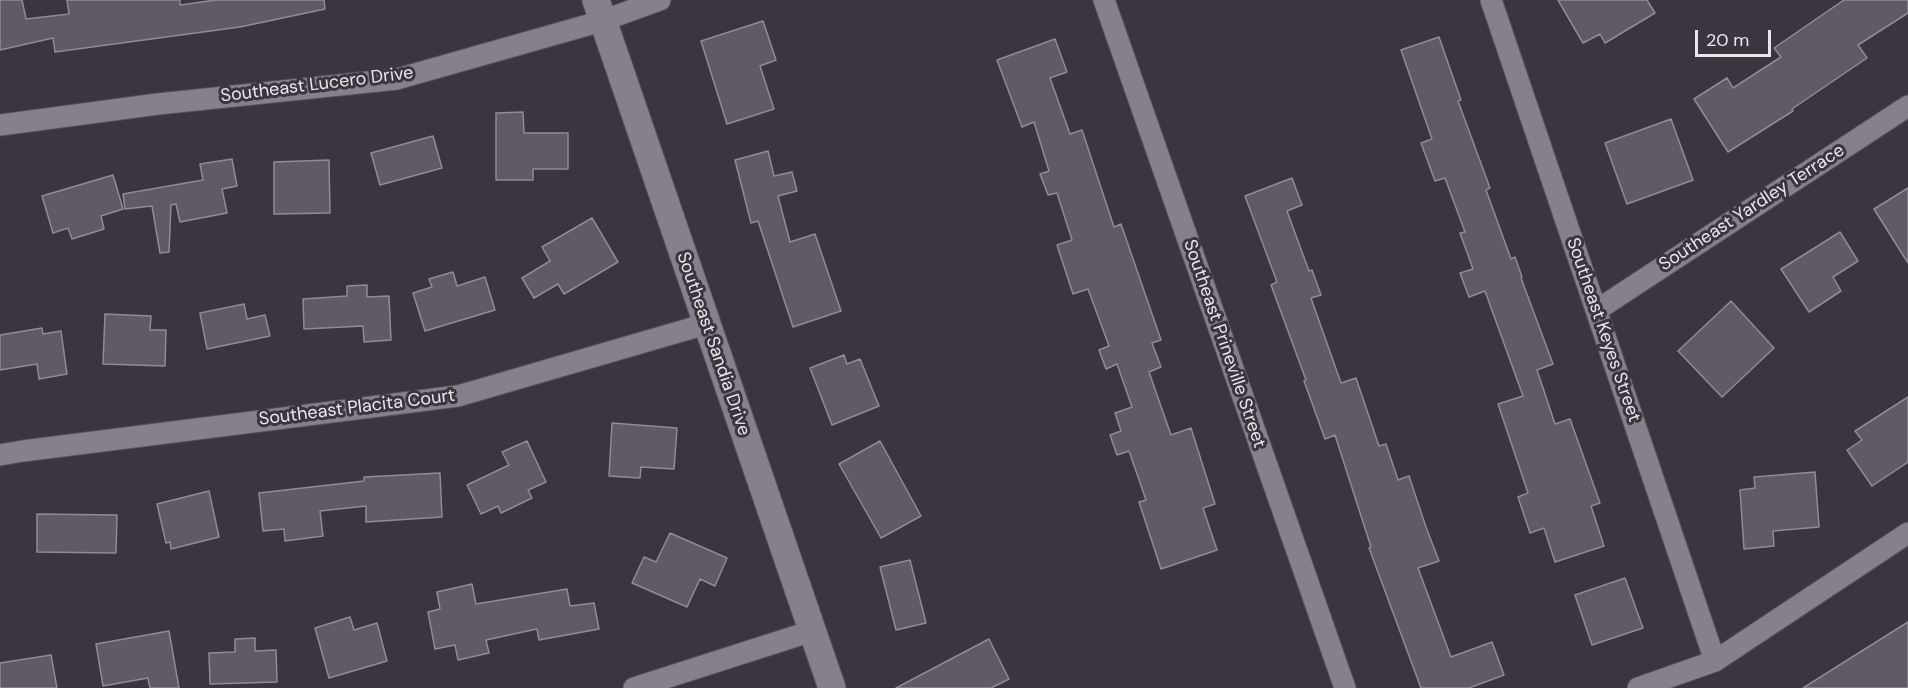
<!DOCTYPE html>
<html>
<head>
<meta charset="utf-8">
<style>
  body { margin:0 }
  #map { position:relative; width:1908px; height:688px; overflow:hidden; background:#3b353f; font-family:"DM Sans",sans-serif }
  canvas { display:block }
  .scale { position:absolute; left:1695px; top:30px; width:76px; height:27px; box-sizing:border-box; border:3px solid #eae6ec; border-top:0; padding-left:8px; font-size:18px; line-height:21px; white-space:nowrap; color:#eae6ec; -webkit-text-stroke:4px #3b353f; paint-order:stroke }
</style>
</head>
<body>
<div id="map">
<canvas width="1908" height="688"></canvas>
<div class="scale">20 m</div>
</div>
<script>
const g = document.querySelector('canvas').getContext('2d');
g.lineJoin = 'round';
function paint(path, color) {
  g.fillStyle = color;
  g.fill(path, 'evenodd');
}
function stroke(path, color, width, dash) {
  g.strokeStyle = color;
  g.lineWidth = width;
  g.lineCap = dash ? 'butt' : 'round';
  g.setLineDash(dash || []);
  g.stroke(path);
}
function drawText(font, color, halo, rows, align = 'center') {
  g.font = font + ' "DM Sans",sans-serif';
  g.lineWidth = 6;
  g.setLineDash([]);
  g.textBaseline = 'middle';
  g.strokeStyle = halo;
  g.fillStyle = color;
  for (const [text, x, y, turn = 0] of rows) {
    g.save();
    g.translate(x, y);
    g.rotate((+turn || 0) * Math.PI / 180);
    g.textAlign = isNaN(turn) ? turn : align;
    if (halo) g.strokeText(text, 0, 0);
    g.fillText(text, 0, 0);
    g.restore();
  }
}
const building = new Path2D(`
  M0 0H22L26 19 69 14 67 0H180V5L216 0H324L325 9 240 27 55 52 53 38 0 50Z
  M1558 0H1647L1655 13 1605 43 1600 34 1583 43Z
  M1844 0H1908V13L1858 45 1867 58 1792 109 1793 111 1728 152 1694 99 1727 78 1733 88 1781 57 1774 48Z
  M763 21 776 60 760 66 774 109 727 124 701 41Z
  M1439 37 1461 100 1458 101 1490 188 1486 190 1511 259 1515 257 1522 277 1521 278 1553 364 1537 370 1555 424 1570 419 1600 503 1591 506 1604 546 1555 562 1544 528 1530 533 1518 497 1528 493 1498 404 1523 396 1485 291 1469 297 1460 273 1473 269 1460 233 1465 232 1445 178 1435 181 1421 143 1432 139 1401 50Z
  M1055 39 1067 72 1050 78 1070 134 1082 130 1114 227 1121 224 1161 340 1152 343 1161 367 1149 372 1171 435 1191 428 1215 504 1203 508 1217 550 1161 569 1139 502 1146 500 1129 451 1117 455 1110 435 1121 431 1115 413 1132 407 1117 364 1106 369 1099 350 1109 346 1088 289 1073 294 1057 245 1072 240 1057 193 1048 195 1040 174 1049 171 1034 122 1022 127 997 60Z
  M523 112 524 133H568V169H533V180H496V113Z
  M1671 119 1693 180 1627 204 1605 143Z
  M433 136 442 168 380 185 371 153Z
  M768 151 774 176 792 172 797 191 778 196 790 242 815 234 841 311 793 327 758 221 751 223 735 160Z
  M232 159 237 186 222 189 227 213 180 222 176 204 171 205 169 252 160 253 152 206 125 209 123 194 203 180 200 164Z
  M329 160 330 213 274 214V162Z
  M113 175 123 209 101 216 104 229 72 239 68 228 53 233 42 196Z
  M1292 178 1302 205 1287 211 1309 271 1312 270 1321 295 1311 298 1341 383 1356 378 1379 446 1386 444 1398 480 1409 476 1426 527 1439 561 1418 568 1451 657 1492 642 1504 675 1469 688H1421L1369 548 1371 547 1335 435 1325 439 1304 381 1306 380 1271 285 1277 282 1245 196Z
  M1908 188V263L1874 209Z
  M592 218 618 262 564 294 558 284 534 298 522 278 550 261 542 247Z
  M1840 232 1858 261 1833 277 1841 291 1809 312 1781 269Z
  M453 272 457 286 485 277 495 310 425 331 413 293 432 287 429 279Z
  M367 285V297L389 296 391 340 364 342 363 326 304 329 303 299 347 296V286Z
  M1731 301 1774 348 1722 397 1678 351Z
  M244 304 247 319 265 315 270 336 207 349 200 313Z
  M105 314 151 316 150 330H166L165 366 103 364Z
  M42 328 43 334 61 331 67 374 39 379 37 364 0 370V335Z
  M844 355 847 364 860 359 879 406 832 425 810 368Z
  M1908 397V462L1872 486 1847 450 1862 440 1855 431Z
  M612 423 677 428 674 469 641 467 640 478 609 476Z
  M527 441 546 482 528 490 532 498 501 513 498 506 481 514 467 485 509 465 502 452Z
  M880 441 921 516 881 538 839 464Z
  M1815 472 1819 527 1773 531 1774 546 1744 549 1740 490 1755 488 1754 477Z
  M440 473 442 517 366 522V506L320 511 323 536 285 541 284 529 263 531 259 493 364 481V477Z
  M209 491 219 537 171 549 170 542 166 543 157 504Z
  M37 514 117 515 116 553 37 552Z
  M670 533 727 558 715 586 700 579 687 607 632 583 644 557 656 562Z
  M910 560 926 623 896 630 880 567Z
  M1625 578 1643 628 1592 645 1575 595Z
  M472 584 476 604 567 589 570 606 594 603 599 629 539 640 537 629 486 640 489 653 458 660 455 645 435 649 428 612 440 609 437 592Z
  M350 617 354 630 377 623 387 661 329 678 315 628Z
  M1908 622V688H1803Z
  M169 631 179 688H150L148 678 103 686 96 644Z
  M255 638V651L276 650 277 682 210 684 209 653 235 652V639Z
  M989 639 1009 679 991 688H896Z
  M51 655 57 688H0V663Z`);
paint(building, '#605a64');
stroke(building, '#918b96', 1.5);
const minor = new Path2D(`
  M1104 0 1345 688
  M1491 0 1715 661
  M0 125 158 104 397 79 602 21 660 0
  M1597 310 1908 106
  M0 455 23 451 458 396 706 324
  M634 688 812 631
  M1638 688 1715 661 1908 533`);
const tertiary = new Path2D(`
  M596 0 832 688`);
stroke(minor, '#565159', 23);
stroke(tertiary, '#565159', 29);
stroke(minor, '#87808c', 21);
stroke(tertiary, '#87808c', 27);
drawText('18px', '#eae6ec', '#3b353f', [
  ["Southeast Lucero Drive",317,85,-7],
  ["Southeast Yardley Terrace",1752,208,-33],
  ["Southeast Keyes Street",1603,330,71],
  ["Southeast Sandia Drive",713,344,71],
  ["Southeast Prineville Street",1224,344,71],
  ["Southeast Placita Court",357,408,-7]
]);
</script>
</body>
</html>
